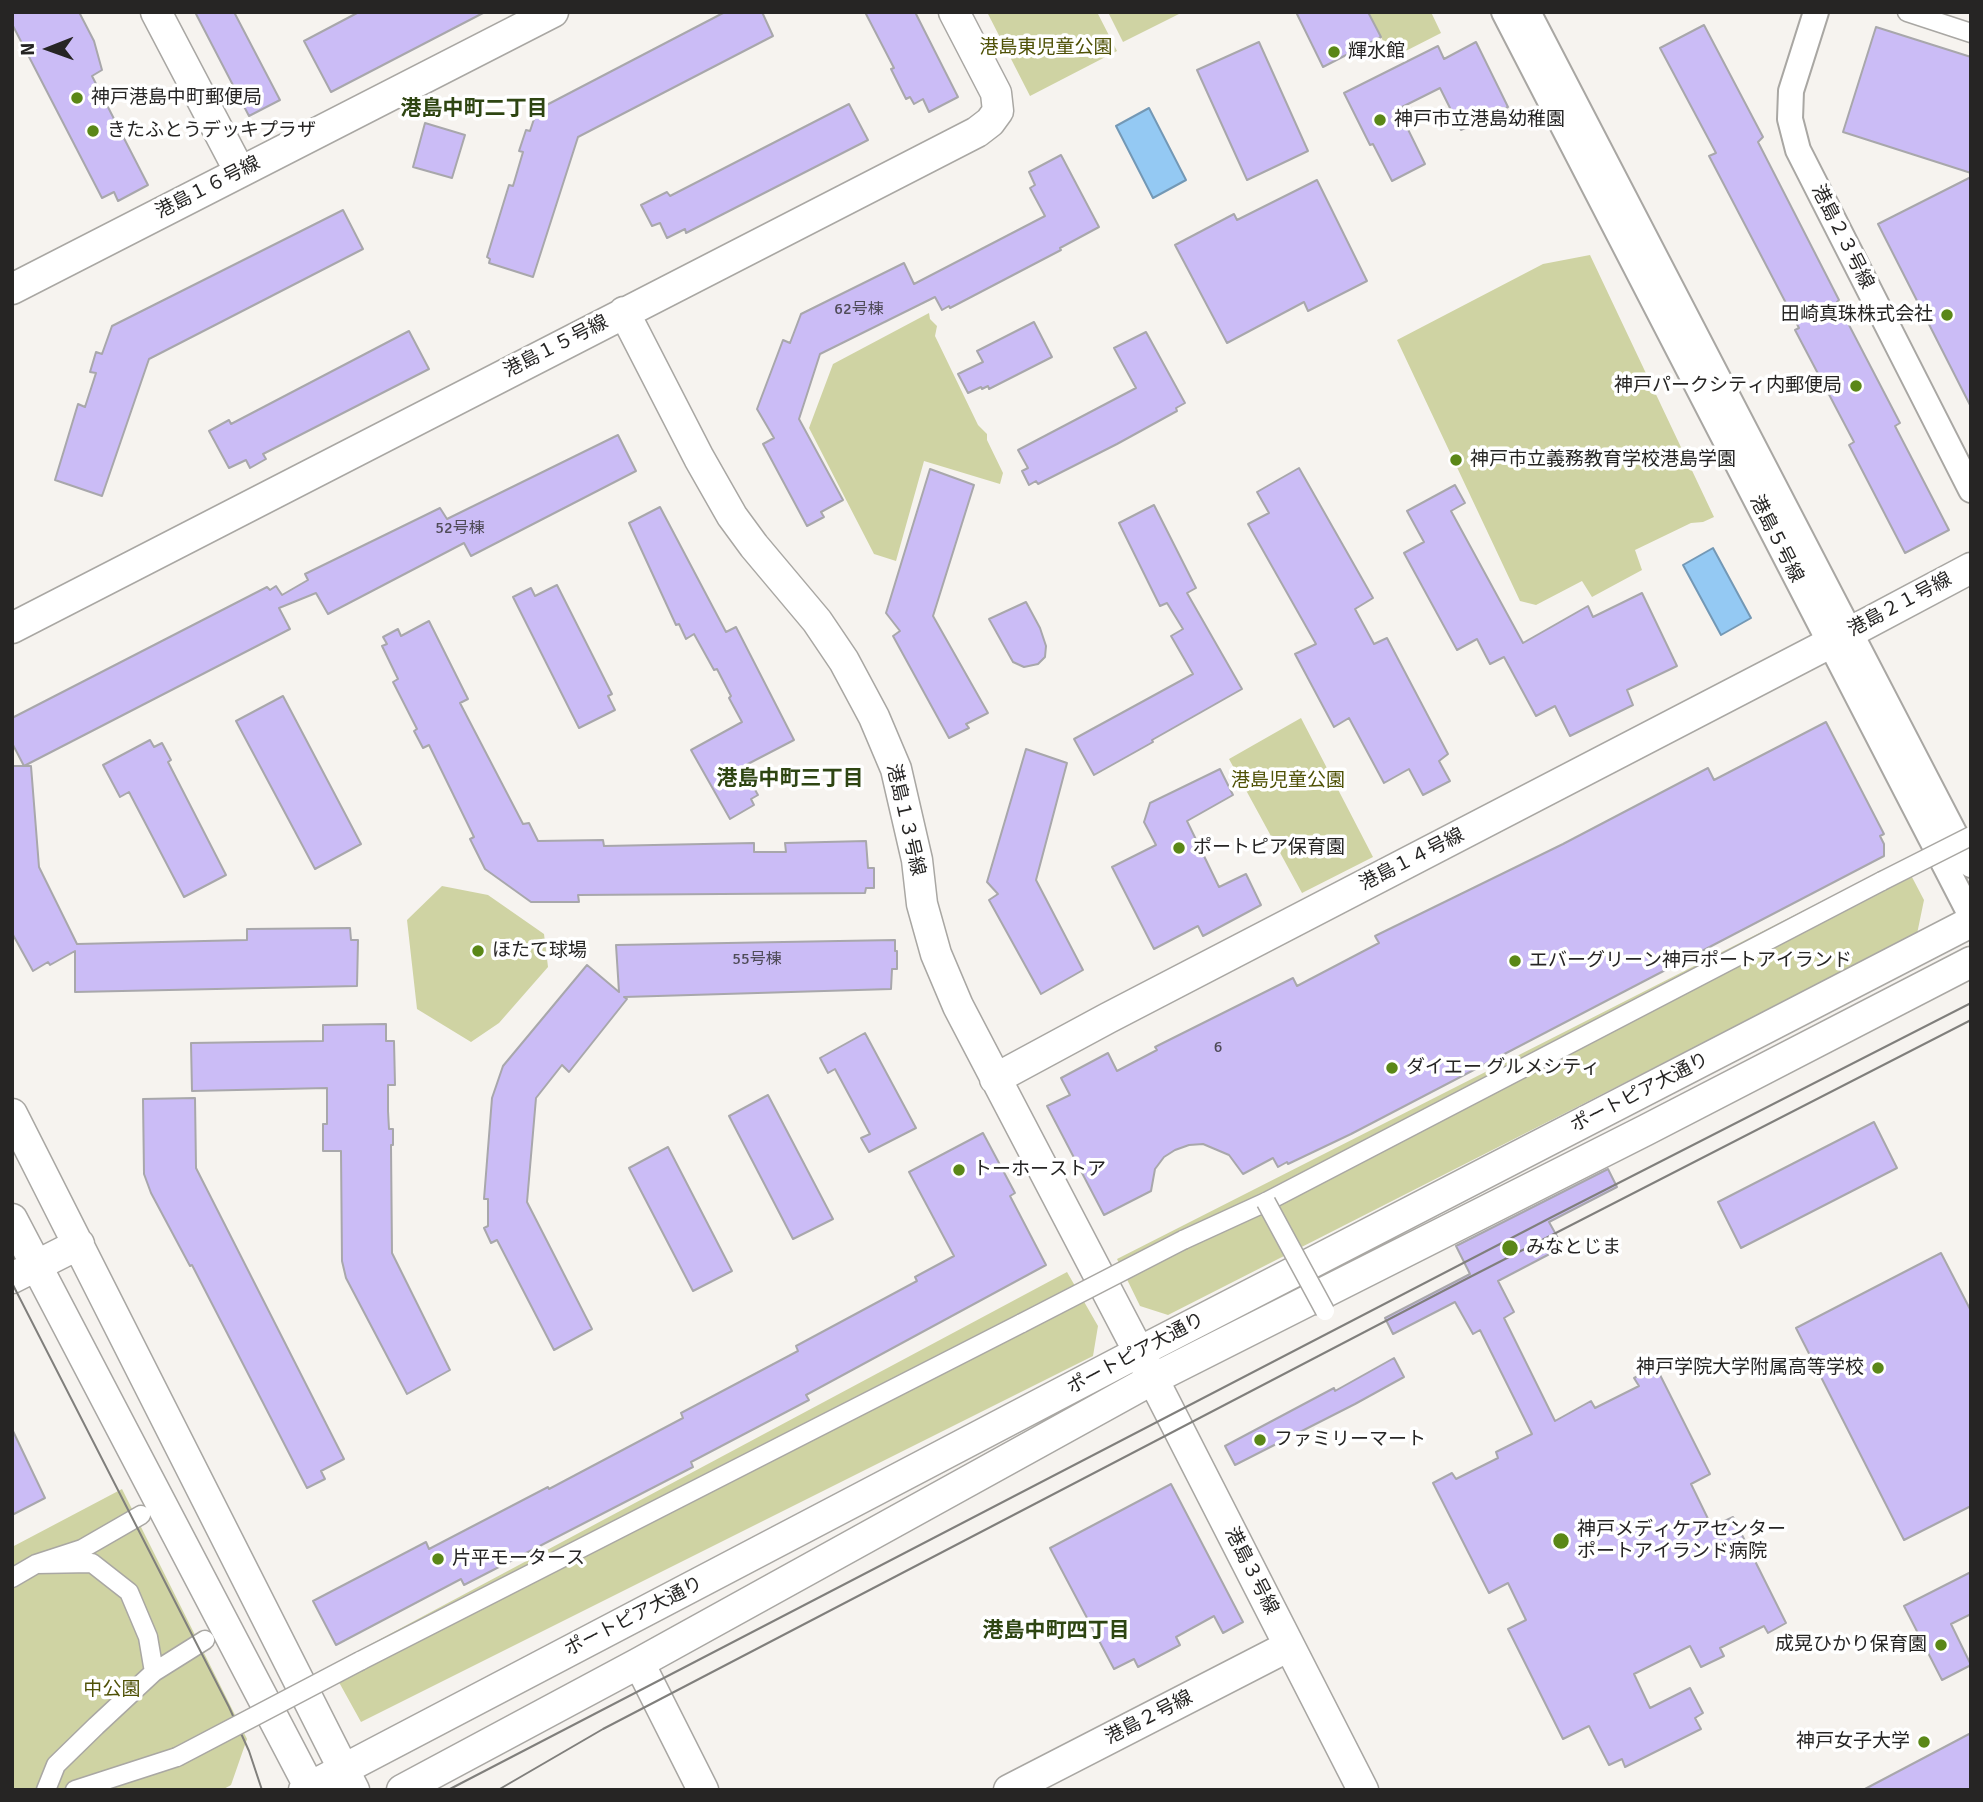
<!DOCTYPE html>
<html>
<head>
<meta charset="utf-8">
<style>
  body { margin:0 }
  #map { position:relative; width:1983px; height:1802px; overflow:hidden; background:#f6f3ef; font-family:Signika,sans-serif }
  canvas { display:block }
  .frame { position:absolute; inset:0; border:14px solid #262524; pointer-events:none }
  .north { position:absolute; left:14px; top:14px; width:70px; height:70px; -webkit-text-stroke:5px #fff; paint-order:stroke; rotate:269deg; font-size:19px; font-weight:700; line-height:28px; text-align:center; color:#262524 }
  .north::after { content:''; display:block; margin:auto; width:24px; height:32px; background:#262524; clip-path:polygon(50% 0,100% 100%,50% 72%,0 100%) }
</style>
</head>
<body>
<div id="map">
<canvas width="1983" height="1802"></canvas>
<div class="frame"></div>
<div class="north">N</div>
</div>
<script>
const g = document.querySelector('canvas').getContext('2d');
g.lineJoin = 'round';
function paint(path, color) {
  g.fillStyle = color;
  g.fill(path, 'evenodd');
}
function stroke(path, color, width, dash) {
  g.strokeStyle = color;
  g.lineWidth = width;
  g.lineCap = dash ? 'butt' : 'round';
  g.setLineDash(dash || []);
  g.stroke(path);
}
function drawText(font, color, halo, rows, align = 'center') {
  g.font = font + ' Signika,"Noto Sans JP",sans-serif';
  g.lineWidth = 7;
  g.setLineDash([]);
  g.textBaseline = 'middle';
  g.strokeStyle = halo;
  g.fillStyle = color;
  for (const [text, x, y, turn = 0] of rows) {
    g.save();
    g.translate(x, y);
    g.rotate((+turn || 0) * Math.PI / 180);
    g.textAlign = isNaN(turn) ? turn : align;
    if (halo) g.strokeText(text, 0, 0);
    g.fillText(text, 0, 0);
    g.restore();
  }
}
paint(new Path2D(`
  M987 12H1097L1117 51 1030 96Z
  M1108 12H1183L1123 42Z
  M1368 12H1431L1441 33 1392 58Z
  M1590 255 1714 517 1703 522 1691 523 1635 550 1642 570 1592 597 1582 581 1536 605 1520 601 1397 340 1543 264Z
  M929 313 930 319 937 326 935 336 978 425 987 434V440L1003 473 1000 484 924 461 896 561 874 554 809 428 833 364Z
  M1301 718 1373 857 1302 893 1229 759Z
  M1903 860 1924 900 1917 934 1168 1315 1140 1306 1117 1259Z
  M442 886 488 895 544 934 548 967 499 1023 471 1042 417 1009 407 920Z
  M1067 1272 1098 1326 1093 1356 361 1722 330 1666Z
  M122 1489 247 1739 231 1785 222 1790H12V1547Z`), '#cfd3a3');
const water = new Path2D(`
  M1149 108 1186 180 1153 198 1116 126Z
  M1713 548 1751 618 1721 635 1683 565Z`);
paint(water, '#94c9f3');
stroke(water, '#7398b5', 2);
const building = new Path2D(`
  M12 12H79L94 41 102 70 92 76 148 185 118 201 114 192 102 198 12 24Z
  M195 12H234L280 100 249 116Z
  M359 12H485L331 92 304 41Z
  M725 12H762L773 36 578 137 533 277 489 263 490 259 487 257 509 185 513 186 523 152 519 151 526 130 530 131 537 110Z
  M865 12H915L958 97 929 112 923 99 914 104 910 97 906 99 891 69 894 68Z
  M1296 12H1368L1381 37 1323 67Z
  M1704 25 1763 137 1758 142 1839 300 1837 302 1900 423 1895 426 1949 530 1905 553 1849 445 1854 442 1795 330 1799 328 1709 156 1716 153 1660 48Z
  M1876 27 1971 57V173L1843 132Z
  M1259 42 1308 151 1247 180 1197 70Z
  M1476 42 1508 107 1461 130 1440 88 1398 109 1425 164 1392 181 1373 144 1370 145 1344 93 1438 46 1444 59Z
  M849 104 868 140 686 233 685 229 667 238 660 223 652 226 641 205 667 192 670 196Z
  M425 123 465 135 452 178 413 167Z
  M1061 155 1099 227 1060 248 1061 250 950 308 949 306 942 310 935 297 820 354 799 419 843 500 821 512 824 517 807 526 763 444 774 438 757 409 783 340 790 343 801 314 904 263 914 284 1045 216 1030 188 1035 185 1029 172Z
  M1971 177V407L1878 224Z
  M1317 180 1367 281 1308 311 1304 302 1227 343 1175 245 1234 214 1237 220Z
  M343 210 363 249 149 359 102 496 55 480 78 404 85 407 96 373 90 372 96 352 102 354 112 326Z
  M1034 322 1052 357 989 389 988 386 982 389 981 387 968 393 958 374 983 362 977 351Z
  M409 331 429 369 263 454 266 459 250 468 246 460 229 468 209 431 229 420 231 424Z
  M1146 332 1185 403 1176 408 1177 411 1117 444 1038 484 1036 481 1029 485 1022 471 1028 468 1018 450 1136 388 1114 348Z
  M618 435 636 471 471 556 464 543 328 614 316 593 279 608 290 629 24 766 12 743V718L267 587 270 590 276 586 282 595 308 580 305 574 440 508 447 519Z
  M1299 468 1373 598 1355 609 1374 644 1387 638 1448 754 1439 761 1450 781 1423 795 1409 769 1384 783 1349 718 1334 727 1295 654 1316 644 1248 524 1269 513 1257 492Z
  M930 469 974 485 933 616 988 713 966 724 969 728 949 738 893 636 900 631 886 613Z
  M1455 485 1465 503 1451 511 1523 643 1588 606 1593 617 1642 593 1677 666 1627 690 1633 705 1570 736 1555 706 1536 716 1504 657 1490 664 1477 639 1457 650 1404 553 1424 542 1407 511Z
  M1154 505 1196 588 1187 593 1242 689 1152 740 1153 742 1094 775 1074 739 1193 674 1171 636 1183 629 1167 603 1160 606 1119 523Z
  M660 507 726 632 736 627 794 740 742 767 758 795 751 799 754 805 730 819 691 750 742 722 729 698 731 696 717 669 714 670 694 634 686 639 679 624 676 625 629 523Z
  M557 585 612 694 608 696 615 710 579 728 513 597 531 588 535 596Z
  M1026 602 1040 628 1046 646 1045 657 1038 664 1024 667 1013 662 989 619Z
  M429 621 468 699 460 703 523 824 529 823 538 841 603 840 604 846 754 843V852H786L785 843 866 841 868 868H874V888H866L865 893 578 895 579 902H531L485 869 470 839 474 837 429 745 423 748 414 731 417 729 393 682 398 679 382 646 387 644 383 637 398 629 401 636Z
  M283 696 361 844 315 869 236 721Z
  M1826 722 1884 834 1880 836 1884 844V856L1351 1134 1288 1164 1287 1162 1278 1167 1273 1158 1243 1174 1229 1155 1203 1144 1189 1145 1175 1150 1164 1157 1155 1169 1151 1191 1104 1215 1047 1106 1070 1095 1061 1078 1108 1053 1117 1071 1157 1050 1155 1047 1293 978 1297 986 1379 943 1375 936 1563 844 1708 768 1714 780Z
  M150 740 154 747 162 743 171 760 168 762 226 875 184 897 129 792 120 797 103 765Z
  M1026 749 1067 763 1036 880 1083 970 1041 994 989 900 998 894 987 882Z
  M12 766H31L39 867 77 944 247 940V929L350 928 351 940H358L357 986 75 992V951L50 965 48 962 33 971 12 933Z
  M1220 769 1233 795 1187 821 1219 887 1246 874 1261 905 1203 936 1198 926 1154 949 1112 867 1156 845 1144 822 1150 803Z
  M895 940V951H897V969H892L891 989 624 997 627 999 569 1072 562 1065 536 1098 527 1202 592 1329 554 1350 497 1240 491 1243 484 1228 488 1226V1199H484L492 1098 503 1066 587 965 619 992 616 945Z
  M386 1024V1041H394L395 1085H388V1111L389 1129H393V1145H391L392 1253 450 1370 407 1394 346 1278 342 1261 341 1151H323V1124H327V1088L192 1091 191 1043 323 1041V1025Z
  M865 1033 916 1128 869 1152 861 1138 870 1134 835 1069 828 1073 820 1058Z
  M768 1095 833 1219 793 1239 729 1116Z
  M195 1098 196 1168 344 1459 321 1471 325 1479 307 1488 192 1265 190 1266 151 1193 144 1174 143 1099Z
  M1874 1122 1897 1168 1741 1248 1718 1202Z
  M983 1133 1015 1193 1010 1196 1046 1265 806 1395 809 1400 691 1462 693 1467 464 1585 461 1579 336 1645 313 1601 426 1542 429 1549 548 1487 549 1489 683 1418 681 1413 798 1351 796 1346 917 1281 915 1277 954 1256 909 1172Z
  M668 1147 732 1271 693 1291 629 1168Z
  M1608 1169 1617 1187 1549 1222 1563 1247 1498 1281 1514 1312 1504 1318 1555 1421 1591 1401 1595 1408 1639 1386 1634 1378 1656 1367 1710 1474 1691 1484 1712 1527 1733 1517 1786 1623 1768 1633 1764 1626 1720 1648 1724 1656 1701 1667 1690 1646 1634 1674 1650 1708 1690 1688 1703 1713 1695 1718 1701 1729 1625 1767 1622 1759 1609 1765 1589 1726 1563 1739 1508 1629 1526 1620 1508 1583 1489 1593 1433 1483 1452 1473 1456 1479 1498 1458 1496 1452 1532 1434 1480 1330 1473 1334 1455 1302 1393 1334 1385 1318 1470 1274 1456 1246Z
  M1941 1253 1971 1311V1506L1904 1540 1796 1328Z
  M1394 1358 1404 1377 1355 1404 1235 1465 1225 1446 1334 1388 1335 1391Z
  M12 1429 45 1498 12 1515Z
  M1171 1484 1243 1622 1223 1633 1214 1616 1176 1637 1180 1645 1138 1667 1134 1659 1114 1669 1050 1548Z
  M1971 1572V1614L1951 1624 1971 1665 1942 1680 1904 1606Z
  M1971 1733V1790H1863Z`);
paint(building, '#cbbcf6');
stroke(building, '#a8a7ab', 2);
const pedestrian = new Path2D(`
  M1907 12 1971 33
  M1183 1240 1266 1202 1882 881
  M36 1564 92 1563 129 1592 148 1637 154 1672
  M12 1578 36 1564 82 1549 141 1515
  M360 1661 1022 1323
  M46 1790 56 1765 96 1726 154 1672 205 1640
  M75 1790 177 1757`);
const minor = new Path2D(`
  M1504 12 1971 916
  M1528 12 1971 865
  M1816 12 1791 91 1790 119 1798 150 1971 490`);
const tertiary = new Path2D(`
  M156 12 240 172
  M12 289 553 12
  M624 312 699 458 732 516 754 546 817 621 844 661 874 717 896 769 917 860 922 904 936 954 958 1006 1153 1379 1363 1790
  M12 628 977 132 990 122 998 111 996 93 954 12
  M995 1079 1108 1018 1830 643 1971 568
  M12 1114 354 1790
  M12 1219 311 1790
  M12 1278 79 1244
  M639 1663 703 1790
  M304 1790 1139 1352 1971 922
  M402 1790 639 1663 1153 1379 1646 1130 1971 962
  M1009 1790 1289 1646`);
stroke(pedestrian, '#a9a7a3', 21);
stroke(minor, '#a9a7a3', 28);
stroke(tertiary, '#a9a7a3', 33);
stroke(pedestrian, '#fff', 18);
stroke(minor, '#fff', 24);
stroke(tertiary, '#fff', 30);
stroke(new Path2D(`
  M12 1283 229 1707 249 1751 262 1790
  M448 1790 1550 1218 1971 1003
  M498 1790 603 1729 1470 1277 1971 1020`), '#807f7c', 2);
const pedestrianBridge = new Path2D(`
  M1882 881 1971 836
  M1266 1202 1325 1311
  M1022 1323 1183 1240
  M177 1757 360 1661`);
stroke(pedestrianBridge, '#a9a7a3', 21, []);
stroke(pedestrianBridge, '#fff', 18);
for (const [x, y, r, color] of [
  [1334,52,7,"#5a8717"],
  [77,98,7,"#5a8717"],
  [1380,120,7,"#5a8717"],
  [93,131,7,"#5a8717"],
  [1947,315,7,"#5a8717"],
  [1856,386,7,"#5a8717"],
  [1456,460,7,"#5a8717"],
  [1179,848,7,"#5a8717"],
  [478,951,7,"#5a8717"],
  [1515,961,7,"#5a8717"],
  [1392,1068,7,"#5a8717"],
  [959,1170,7,"#5a8717"],
  [1510,1248,9,"#5a8717"],
  [1878,1368,7,"#5a8717"],
  [1260,1440,7,"#5a8717"],
  [1561,1541,9,"#5a8717"],
  [438,1559,7,"#5a8717"],
  [1941,1645,7,"#5a8717"],
  [1924,1742,7,"#5a8717"]
]) {
  const dot = new Path2D();
  dot.arc(x, y, r, 0, 2 * Math.PI);
  g.fillStyle = color;
  g.fill(dot);
  stroke(dot, '#fff', 2.5);
}
drawText('16px', '#4f4b58', null, [
  ["62号棟",859,310],
  ["52号棟",460,529],
  ["55号棟",757,960],
  ["6",1218,1048]
]);
drawText('19px', '#4f5106', '#fff', [
  ["港島東児童公園",1046,48],
  ["港島児童公園",1288,781],
  ["中公園",112,1690]
]);
drawText('19px', '#262524', '#fff', [
  ["輝水館",1348,52],
  ["神戸港島中町郵便局",91,98],
  ["神戸市立港島幼稚園",1394,120],
  ["きたふとうデッキプラザ",107,131],
  ["田崎真珠株式会社",1933,315,"right"],
  ["神戸パークシティ内郵便局",1842,386,"right"],
  ["神戸市立義務教育学校港島学園",1470,460],
  ["ポートピア保育園",1193,848],
  ["ほたて球場",492,951],
  ["エバーグリーン神戸ポートアイランド",1529,961],
  ["ダイエー グルメシティ",1406,1068],
  ["トーホーストア",973,1170],
  ["みなとじま",1526,1248],
  ["神戸学院大学附属高等学校",1864,1368,"right"],
  ["ファミリーマート",1274,1440],
  ["神戸メディケアセンター",1577,1530],
  ["ポートアイランド病院",1577,1552],
  ["片平モータース",452,1559],
  ["成晃ひかり保育園",1927,1645,"right"],
  ["神戸女子大学",1910,1742,"right"]
], 'left');
drawText('19px', '#262524', '#fff', [
  ["港島１６号線",208,188,-27],
  ["港島２３号線",1842,237,63],
  ["港島１５号線",556,347,-27],
  ["港島５号線",1776,539,63],
  ["港島２１号線",1900,605,-28],
  ["港島１３号線",905,820,77],
  ["港島１４号線",1412,860,-27],
  ["ポートピア大通り",1640,1093,-27],
  ["ポートピア大通り",1136,1354,-28],
  ["港島３号線",1251,1571,63],
  ["ポートピア大通り",634,1617,-27],
  ["港島２号線",1149,1718,-27]
]);
drawText('bold 21px', '#2e4512', '#fff', [
  ["港島中町二丁目",474,109],
  ["港島中町三丁目",790,779],
  ["港島中町四丁目",1056,1631]
]);
</script>
</body>
</html>
